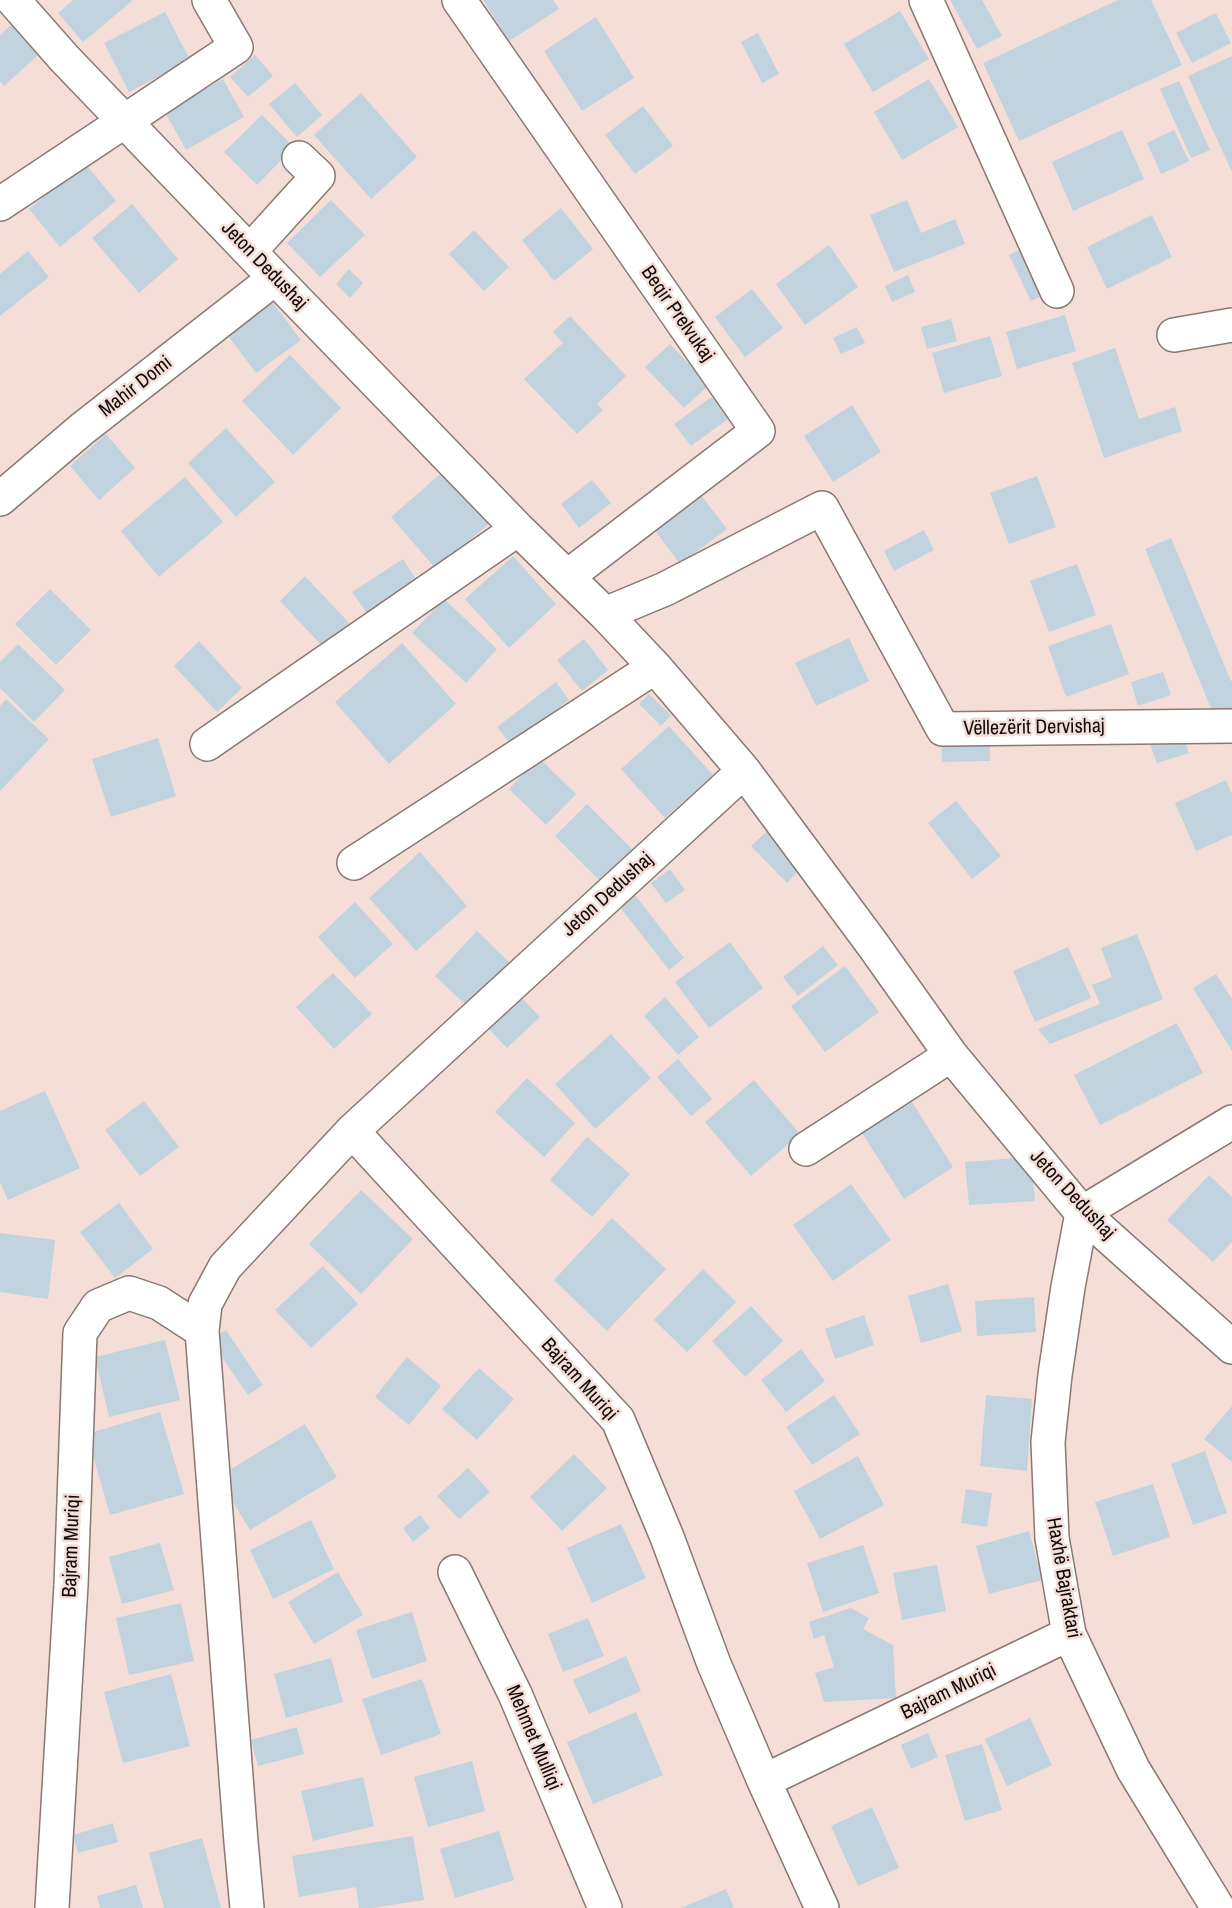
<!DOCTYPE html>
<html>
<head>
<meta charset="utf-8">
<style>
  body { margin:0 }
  canvas { display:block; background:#f4ded7 }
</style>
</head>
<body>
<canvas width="1232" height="1908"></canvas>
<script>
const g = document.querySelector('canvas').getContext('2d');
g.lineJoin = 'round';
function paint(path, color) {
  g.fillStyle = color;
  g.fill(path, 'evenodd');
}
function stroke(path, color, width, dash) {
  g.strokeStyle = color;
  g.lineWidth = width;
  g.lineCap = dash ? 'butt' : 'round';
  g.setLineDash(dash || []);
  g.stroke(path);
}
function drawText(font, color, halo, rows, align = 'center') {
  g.font = font + ' "Archivo Narrow",sans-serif';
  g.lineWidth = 5;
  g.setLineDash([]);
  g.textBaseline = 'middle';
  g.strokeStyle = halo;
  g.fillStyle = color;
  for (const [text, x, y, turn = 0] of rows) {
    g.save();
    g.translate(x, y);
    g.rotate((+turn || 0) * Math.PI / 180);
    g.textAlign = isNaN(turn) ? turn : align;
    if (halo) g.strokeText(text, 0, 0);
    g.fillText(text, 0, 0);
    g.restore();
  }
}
paint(new Path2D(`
  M73 0H131L132 1 83 42 58 13Z
  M483 0H553L559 9 509 41Z
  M950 0H982L1002 36 977 49Z
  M1118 0H1151L1182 65 1019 141 983 63Z
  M900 11 929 59 873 92 844 44Z
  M165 12 190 60 129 92 104 43Z
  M1216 13 1231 43 1192 63 1176 33Z
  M596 17 634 78 582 111 544 51Z
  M11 25 38 55 4 86 0 81V35Z
  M758 33 779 74 762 83 741 42Z
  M255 55 273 76 248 97 230 77Z
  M1232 56V172L1188 76Z
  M223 79 244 117 186 150 165 112Z
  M929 79 958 127 902 160 874 112Z
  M1179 81 1210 150 1191 158 1160 89Z
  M295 83 322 115 297 137 269 104Z
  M361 93 417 157 371 199 314 135Z
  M643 106 673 146 635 174 605 135Z
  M262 115 294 147 257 185 224 152Z
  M1122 130 1144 179 1073 211 1052 162Z
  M1174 130 1189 161 1161 174 1147 143Z
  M85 163 116 201 60 247 29 209Z
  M331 200 365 235 320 277 287 243Z
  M907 200 921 233 955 219 965 244 894 272 870 215Z
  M132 204 178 259 139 293 92 238Z
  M561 208 593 249 554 281 522 240Z
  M1152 215 1172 257 1107 289 1087 247Z
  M474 230 509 267 484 291 449 254Z
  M829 245 858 287 805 325 776 284Z
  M1029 245 1051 292 1031 301 1009 255Z
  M28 251 49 277 0 316V274Z
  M349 269 363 283 350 298 336 284Z
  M908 275 915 292 892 302 885 286Z
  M752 289 783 328 745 357 715 317Z
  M270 299 301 340 256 373 226 333Z
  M1065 315 1076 351 1017 369 1006 332Z
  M570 316 626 376 597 404 603 410 577 434 524 379 563 343 553 332Z
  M951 319 957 341 927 349 921 327Z
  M857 327 865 343 841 354 833 338Z
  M990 336 1002 376 944 393 932 353Z
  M670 344 709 385 684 408 645 367Z
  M1115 348 1139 419 1175 407 1182 431 1104 458 1072 363Z
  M290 355 341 408 293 455 242 401Z
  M720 391 736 413 691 446 674 424Z
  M852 405 881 452 833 482 804 436Z
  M226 428 275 482 236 517 188 463Z
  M106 434 135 468 99 500 70 466Z
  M446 469 491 522 436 569 391 517Z
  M1037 476 1056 527 1009 544 990 493Z
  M185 477 223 522 159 577 121 531Z
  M592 480 611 503 579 528 561 504Z
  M701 495 727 529 680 564 654 529Z
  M924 530 934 550 894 571 884 551Z
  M1171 538 1231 681H1232V712L1213 713 1145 549Z
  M513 556 556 604 509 648 465 599Z
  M403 559 419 584 369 616 352 592Z
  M1077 564 1096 615 1049 632 1030 581Z
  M305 576 349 623 323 647 280 601Z
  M50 589 91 630 56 665 15 624Z
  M444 599 497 649 466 683 412 633Z
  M1111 624 1129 674 1066 697 1048 646Z
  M849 638 869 681 816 706 795 663Z
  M584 639 608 670 582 691 557 660Z
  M199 641 242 688 217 712 174 666Z
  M402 643 456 704 389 764 335 702Z
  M18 644 65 690 34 722 0 688V662Z
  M1163 672 1171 695 1138 706 1131 682Z
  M556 682 569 700 511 745 497 727Z
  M649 694 671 715 661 726 639 704Z
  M6 699 49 739 0 791V706Z
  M669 726 713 775 665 818 621 769Z
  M1181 729 1189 753 1157 763 1148 739Z
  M990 734V761L942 762 941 735Z
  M158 738 176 796 111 817 92 759Z
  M539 758 576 794 546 825 509 789Z
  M1226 780 1232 794V835L1196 851 1175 803Z
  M956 801 1001 856 972 879 928 823Z
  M587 804 637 854 605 886 555 836Z
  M767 831 802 867 787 883 751 846Z
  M420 852 467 906 416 951 369 898Z
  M670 869 685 890 666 903 651 883Z
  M635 895 684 958 669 970 620 907Z
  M355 902 393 944 355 978 318 937Z
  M477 931 511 964 469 1008 435 976Z
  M1137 934 1163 999 1050 1044 1038 1029 1100 1004 1092 985 1112 977 1101 948Z
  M730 942 763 988 709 1028 675 982Z
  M823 946 838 965 798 996 783 977Z
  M1068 947 1091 998 1035 1022 1013 971Z
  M845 966 879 1012 825 1052 791 1006Z
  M333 973 372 1014 334 1049 296 1007Z
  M1216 974 1232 999V1051L1193 988Z
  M517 993 540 1017 507 1048 484 1024Z
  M665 997 699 1037 678 1055 644 1016Z
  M1177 1023 1203 1073 1100 1125 1074 1075Z
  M611 1034 651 1078 595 1129 555 1084Z
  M678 1059 712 1099 691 1116 657 1077Z
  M527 1078 575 1123 544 1157 495 1112Z
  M754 1080 800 1134 751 1176 705 1122Z
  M45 1091 80 1168 8 1200 0 1182V1111Z
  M144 1101 179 1147 140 1176 105 1130Z
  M912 1102 953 1167 904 1199 862 1133Z
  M587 1137 630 1174 592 1217 550 1180Z
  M1031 1157 1035 1201 969 1205 965 1162Z
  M1209 1175 1232 1197V1242L1213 1262 1167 1220Z
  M851 1184 891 1240 833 1281 793 1225Z
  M361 1190 413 1239 361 1294 309 1244Z
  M119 1203 153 1249 115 1278 80 1232Z
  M612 1218 666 1269 607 1331 554 1280Z
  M0 1233 55 1240 48 1299 0 1292Z
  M323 1266 358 1304 311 1348 275 1310Z
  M703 1269 736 1302 687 1352 654 1320Z
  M948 1284 962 1331 921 1343 908 1296Z
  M1034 1297 1036 1332 977 1336 975 1301Z
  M751 1306 783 1341 745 1377 712 1341Z
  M864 1315 874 1345 835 1359 825 1329Z
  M226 1330 263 1385 248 1395 210 1340Z
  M165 1340 180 1400 109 1417 95 1357Z
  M801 1349 825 1381 786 1412 761 1380Z
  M407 1357 441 1386 409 1425 375 1397Z
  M479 1368 514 1399 477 1440 442 1409Z
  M834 1395 860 1434 812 1465 786 1427Z
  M986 1395 1032 1399 1027 1471 980 1466Z
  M1232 1406V1462L1204 1439Z
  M160 1412 184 1494 110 1515 87 1434Z
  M305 1424 337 1477 250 1530 218 1477Z
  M1205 1451 1227 1513 1193 1525 1171 1464Z
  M574 1454 607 1488 562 1531 530 1497Z
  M858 1456 884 1505 820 1539 794 1491Z
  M468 1468 490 1492 459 1519 437 1496Z
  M1153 1484 1170 1537 1113 1556 1095 1502Z
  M966 1489 992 1493 987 1527 961 1523Z
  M420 1515 430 1528 413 1542 403 1528Z
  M311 1520 334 1569 273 1599 250 1550Z
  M621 1524 646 1578 592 1603 567 1548Z
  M1029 1531 1042 1580 989 1594 976 1546Z
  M160 1543 174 1590 122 1604 109 1557Z
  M863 1545 879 1593 823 1612 807 1563Z
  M937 1565 946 1611 902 1620 893 1573Z
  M338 1572 363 1615 314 1644 288 1602Z
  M181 1603 194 1661 129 1675 116 1618Z
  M851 1608 869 1618 863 1629 893 1645 896 1698 824 1702 815 1673 834 1667 824 1635 814 1639 809 1622Z
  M412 1612 427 1661 372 1679 356 1630Z
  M588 1618 604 1656 563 1672 548 1634Z
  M626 1656 641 1691 589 1714 573 1680Z
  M331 1658 343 1702 286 1718 274 1674Z
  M171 1674 190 1746 123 1763 104 1692Z
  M422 1679 441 1734 381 1755 362 1699Z
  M636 1712 663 1775 593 1804 567 1742Z
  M1030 1718 1052 1765 1007 1786 985 1739Z
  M297 1727 304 1754 258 1766 251 1740Z
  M928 1733 938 1757 911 1769 901 1745Z
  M982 1744 1002 1810 965 1821 945 1755Z
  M472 1761 485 1811 428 1827 414 1777Z
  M363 1777 374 1826 313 1841 301 1791Z
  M872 1807 899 1868 858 1886 831 1826Z
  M113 1823 118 1842 78 1853 73 1835Z
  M499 1831 514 1880 455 1898 440 1849Z
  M413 1836 424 1900 372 1908H359L356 1887 299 1897 292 1856Z
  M202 1838 221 1908H164L149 1853Z
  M136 1885 143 1908H100L97 1896Z
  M726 1889 734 1908H681Z`), '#c1d3df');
const minor = new Path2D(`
  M13 0 64 58 275 278 518 529 605 614 655 667 744 771 873 945 951 1055 1082 1213 1232 1347
  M459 0 758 431 568 576
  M926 0 1057 291
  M0 204 236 47 209 0
  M250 251 318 176 299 158
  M1174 335 1232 325
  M0 499 82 429 275 278
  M605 614 665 589 822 508 943 729 1232 726
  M207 744 518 529
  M354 863 655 667
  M352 1131 618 1420 667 1537 714 1664 764 1781
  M806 1149 951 1055
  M455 1572 515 1694 605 1908
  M52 1908 71 1585 80 1333 98 1306 129 1293 159 1303 202 1331
  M247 1908 241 1842 202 1331 205 1304 225 1267 352 1131 744 771
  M822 1908 764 1781 1069 1634
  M1218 1908 1133 1769 1069 1634 1052 1538 1048 1442 1055 1375 1068 1287 1082 1213 1232 1122`);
stroke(minor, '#8b7872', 36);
stroke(minor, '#fff', 33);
drawText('20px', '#110a08', '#f4ded7', [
  ["Jeton Dedushaj",264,266,46],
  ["Beqir Prelvukaj",677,314,55],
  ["Mahir Domi",136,387,-38],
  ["Vëllezërit Dervishaj",1034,728,-1],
  ["Jeton Dedushaj",608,895,-42],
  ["Jeton Dedushaj",1072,1195,47],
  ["Bajram Muriqi",579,1380,48],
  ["Bajram Muriqi",72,1546,-88],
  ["Haxhë Bajraktari",1063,1578,80],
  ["Bajram Muriqi",949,1692,-26],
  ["Mehmet Mulliqi",533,1738,67]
]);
</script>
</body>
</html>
